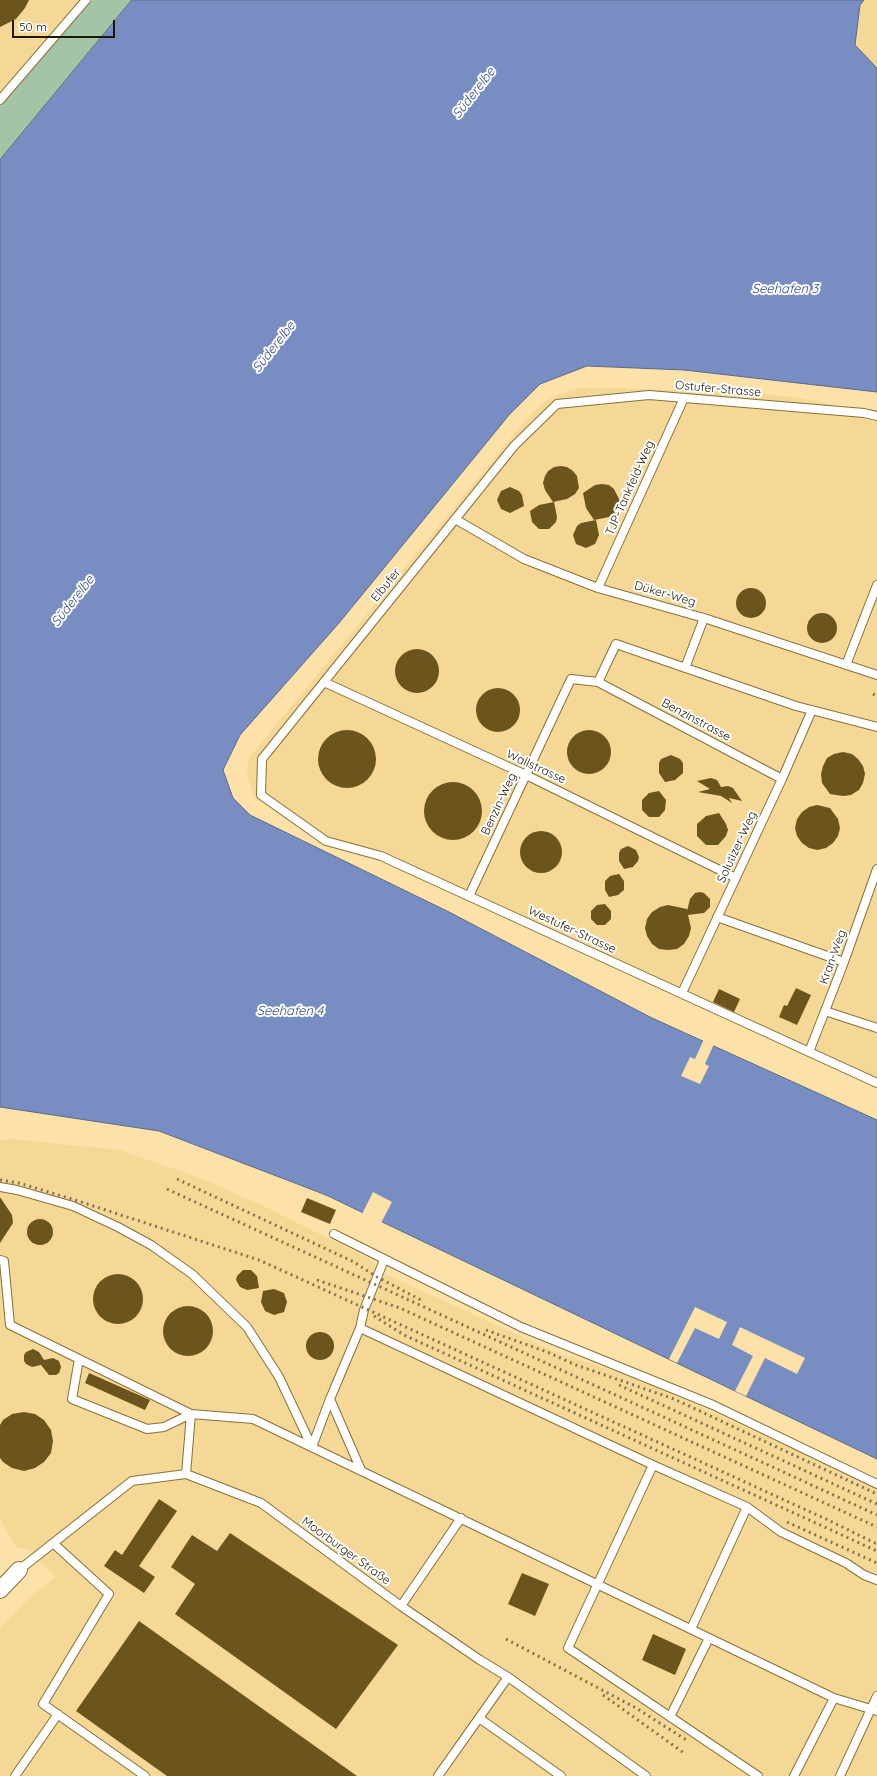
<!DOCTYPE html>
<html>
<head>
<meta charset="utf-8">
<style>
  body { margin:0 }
  #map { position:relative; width:877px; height:1776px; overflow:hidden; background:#fce2a8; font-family:Quicksand,sans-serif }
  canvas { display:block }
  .scale { position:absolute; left:12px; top:20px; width:103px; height:18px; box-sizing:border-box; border:2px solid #201601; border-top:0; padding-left:5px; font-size:12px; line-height:14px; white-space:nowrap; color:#201601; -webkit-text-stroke:3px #fff; paint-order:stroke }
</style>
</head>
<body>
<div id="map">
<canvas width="877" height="1776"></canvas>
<div class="scale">50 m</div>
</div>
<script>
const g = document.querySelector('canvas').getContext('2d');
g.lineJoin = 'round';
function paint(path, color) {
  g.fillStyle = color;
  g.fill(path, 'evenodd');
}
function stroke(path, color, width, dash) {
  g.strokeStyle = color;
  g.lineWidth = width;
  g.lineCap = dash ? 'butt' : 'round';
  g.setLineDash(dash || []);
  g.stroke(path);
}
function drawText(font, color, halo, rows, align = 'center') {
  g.font = font + ' Quicksand,sans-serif';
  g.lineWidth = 4;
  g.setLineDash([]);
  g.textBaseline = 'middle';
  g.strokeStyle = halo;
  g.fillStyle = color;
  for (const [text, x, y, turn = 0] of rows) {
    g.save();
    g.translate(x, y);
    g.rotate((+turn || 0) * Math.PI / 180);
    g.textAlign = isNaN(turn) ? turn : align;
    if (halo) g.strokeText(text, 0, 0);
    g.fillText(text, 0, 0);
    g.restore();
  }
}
paint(new Path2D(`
  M0 0H92L0 106Z
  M864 0H877V68L855 45 860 5Z
  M580 388H612L743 392 792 397 877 413V1089L388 864 311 835 279 814V811L255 799 247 774 249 758 529 416 544 402 559 394Z
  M12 1139 120 1150 203 1179 270 1209 368 1258 383 1273 553 1351 643 1381 877 1487V1776H0V1628L28 1599 55 1577 29 1550 17 1548 0 1519V1141Z`), '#f5d896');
paint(new Path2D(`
  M92 0H132L0 160V106Z`), '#a4c4a6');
const water = new Path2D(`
  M132 0H864L860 5 855 45 877 68V392L684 370 587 366 540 384 509 415 339 623 240 735 223 770 233 798 250 815 449 912 652 1018 877 1120V1459L326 1195 159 1131 0 1107V160Z`);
paint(water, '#788dc1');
stroke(water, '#5e6987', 1);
paint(new Path2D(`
  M704 1039 714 1044 705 1064 709 1066 700 1084 681 1076 690 1057 695 1059Z
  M373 1192 392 1202 381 1223 362 1214Z
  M695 1307 727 1322 719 1339 695 1328 677 1363 669 1359Z
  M740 1327 805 1358 797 1374 765 1358 746 1396 735 1391 753 1356 732 1345Z`), '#fce2a8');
paint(new Path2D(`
  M0 0H29L25 8 16 19 0 27Z
  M561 466 567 467 573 471 577 476 579 488 575 494 567 499 553 502 545 490 543 483 545 476 548 471 554 467Z
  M602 484 609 485 614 489 620 501 618 508 614 513 609 517 594 520 586 508 583 493 595 485Z
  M510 487 519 491 522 495 524 506 510 513 501 509 497 500 501 491Z
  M554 502 557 517 556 522 549 529H539L532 522 530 511 539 505Z
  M596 520 599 535 595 544 586 548 576 544 573 535 577 526 581 523Z
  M736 603a15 15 0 1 1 30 0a15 15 0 1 1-30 0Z
  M807 628a15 15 0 1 1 30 0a15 15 0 1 1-30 0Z
  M395 671a22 22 0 1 1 44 0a22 22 0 1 1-44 0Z
  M476 710a22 22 0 1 1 44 0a22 22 0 1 1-44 0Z
  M567 752a22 22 0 1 1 44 0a22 22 0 1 1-44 0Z
  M318 759a29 29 0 1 1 58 0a29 29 0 1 1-58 0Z
  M843 752 852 754 858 759 863 766 865 774 863 783 859 790 851 795 843 796 830 794 822 783 821 774 823 766 827 758 834 754Z
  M671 755 680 759 683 763V773L675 780 665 782 659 773V763L661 759Z
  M711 778 717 780 721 787 728 786 733 788 742 801 729 798 732 803 721 796 698 792 710 789 697 781Z
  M424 811a29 29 0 1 1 58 0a29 29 0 1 1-58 0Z
  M659 791 666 800 665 810 659 817H649L642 810V800L649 793Z
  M817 805 830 808 838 819 840 828 838 836 833 843 826 848 817 850 809 848 802 843 797 836 795 828 797 819 802 812 809 807Z
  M719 813 726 824 728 830 726 836 718 845H706L697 836V824L706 816Z
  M520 852a21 21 0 1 1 42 0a21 21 0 1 1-42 0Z
  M628 846 636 850 639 857 638 861 633 867 624 869 619 861V853L621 849Z
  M619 874 624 881V890L618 895 609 897 605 890V881L610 876Z
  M700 892 704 893 710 899V907L704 913 688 915 691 928 689 936 684 944 677 949 668 950 659 949 652 944 647 936 645 928 647 919 652 912 660 907 668 905 687 909V911L690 899 695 893Z
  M605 904 611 911V919L605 925H597L591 919V911L597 905Z
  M796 988 811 995 797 1025 779 1017 784 1005 787 1006Z
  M719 989 740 999 734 1012 713 1002Z
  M0 1197 12 1215 13 1223 0 1243Z
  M307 1198 336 1210 330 1224 301 1212Z
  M27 1232a13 13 0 1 1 26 0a13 13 0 1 1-26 0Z
  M243 1270H251L257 1276 259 1288 247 1290 240 1287 236 1280 237 1276Z
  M93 1299a25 25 0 1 1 50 0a25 25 0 1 1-50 0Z
  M274 1289 284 1293 287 1302 284 1312 274 1315 265 1311 261 1302 263 1291Z
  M163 1331a25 25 0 1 1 50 0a25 25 0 1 1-50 0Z
  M306 1346a14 14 0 1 1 28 0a14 14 0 1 1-28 0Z
  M33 1349 39 1352 44 1360 53 1358 59 1361 61 1367 59 1373 56 1375H49L41 1365 32 1367 26 1364 24 1361V1355L26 1352Z
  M89 1373 150 1400 145 1410 85 1383Z
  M24 1412 35 1414 44 1420 51 1430 53 1441 51 1453 44 1462 35 1468 24 1471 12 1468 3 1462 0 1458V1425L3 1420 12 1414Z
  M159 1499 177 1511 139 1566 155 1577 144 1593 104 1566 115 1550 122 1555Z
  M230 1533 398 1645 336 1729 175 1614 195 1584 171 1567 192 1535 217 1551Z
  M522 1573 549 1584 535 1616 508 1604Z
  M139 1621 357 1776H167L76 1711Z
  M653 1634 686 1649 675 1675 642 1660Z`), '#6c551c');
const lane = new Path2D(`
  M0 100 86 0
  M877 416 864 413 649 395 557 404 514 446 262 759 261 795 326 841 381 856 877 1083
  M455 519 524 559 598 588 704 618 877 675
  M598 588 684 398
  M846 665 877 585
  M685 668 704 618
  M324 682 526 775 736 878
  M598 682 616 644 796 706 877 727
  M469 896 571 679 598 682 782 779
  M717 917 844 962
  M682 993 782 779 812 710
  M825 1011 877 1028
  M809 1052 844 962 877 869
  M0 1187 17 1190 73 1206 118 1227 151 1245 192 1274 247 1327 279 1377 312 1447
  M334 1234 521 1327 713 1405 877 1484
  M0 1260 4 1261 10 1325 191 1414 186 1474
  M360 1328 653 1465 747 1507 781 1532 846 1563 864 1575 877 1580
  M79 1359 72 1399 147 1429 164 1427 191 1414 253 1419 834 1698 794 1776
  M330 1399 361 1470
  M312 1447 330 1399 360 1328 364 1310 384 1260
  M653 1465 568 1648 758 1776
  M53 1543 109 1594 43 1704 145 1776
  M19 1570 132 1481 186 1474 261 1503 401 1606 480 1660 508 1677 646 1776
  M401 1606 461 1518
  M691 1629 747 1507
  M508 1677 479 1718 561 1776
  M834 1698 877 1711
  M670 1717 709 1638
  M15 1776 58 1714
  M438 1776 479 1718
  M840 1776 877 1696`);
const street = new Path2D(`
  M0 1590 19 1570`);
stroke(lane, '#877039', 10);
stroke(street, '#877039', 18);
stroke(lane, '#fff', 8);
stroke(street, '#fff', 16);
stroke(new Path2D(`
  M873 694 877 696
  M177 1179 354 1262 377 1277 421 1300
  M0 1180 19 1183 75 1200 259 1260 826 1519 877 1544
  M167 1189 877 1515
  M317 1280 400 1308 877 1527
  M374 1316 404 1335 877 1551
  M486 1330 547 1352 576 1365 674 1399 877 1494
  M619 1385 877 1504
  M787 1522 877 1563
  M506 1639 636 1708 688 1741
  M603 1695 684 1753`), '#85734d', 3, [2, 4]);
drawText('12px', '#201601', '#fff', [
  ["Ostufer-Strasse",718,389,5],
  ["TJP-Tankfeld-Weg",630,488,-66],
  ["Elbufer",386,585,-51],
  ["Düker-Weg",665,594,16],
  ["Benzinstrasse",696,720,28],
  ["Wallstrasse",536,767,25],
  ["Benzin-Weg",499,804,-65],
  ["Solutizer-Weg",737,847,-65],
  ["Westufer-Strasse",572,930,25],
  ["Kran-Weg",833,957,-70],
  ["Moorburger Straße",346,1551,36]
]);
drawText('italic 13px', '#334b8d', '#fff', [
  ["Süderelbe",474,93,-52],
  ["Seehafen 3",785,289],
  ["Süderelbe",274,347,-52],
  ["Süderelbe",73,601,-52],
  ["Seehafen 4",290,1011]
]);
</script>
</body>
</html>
